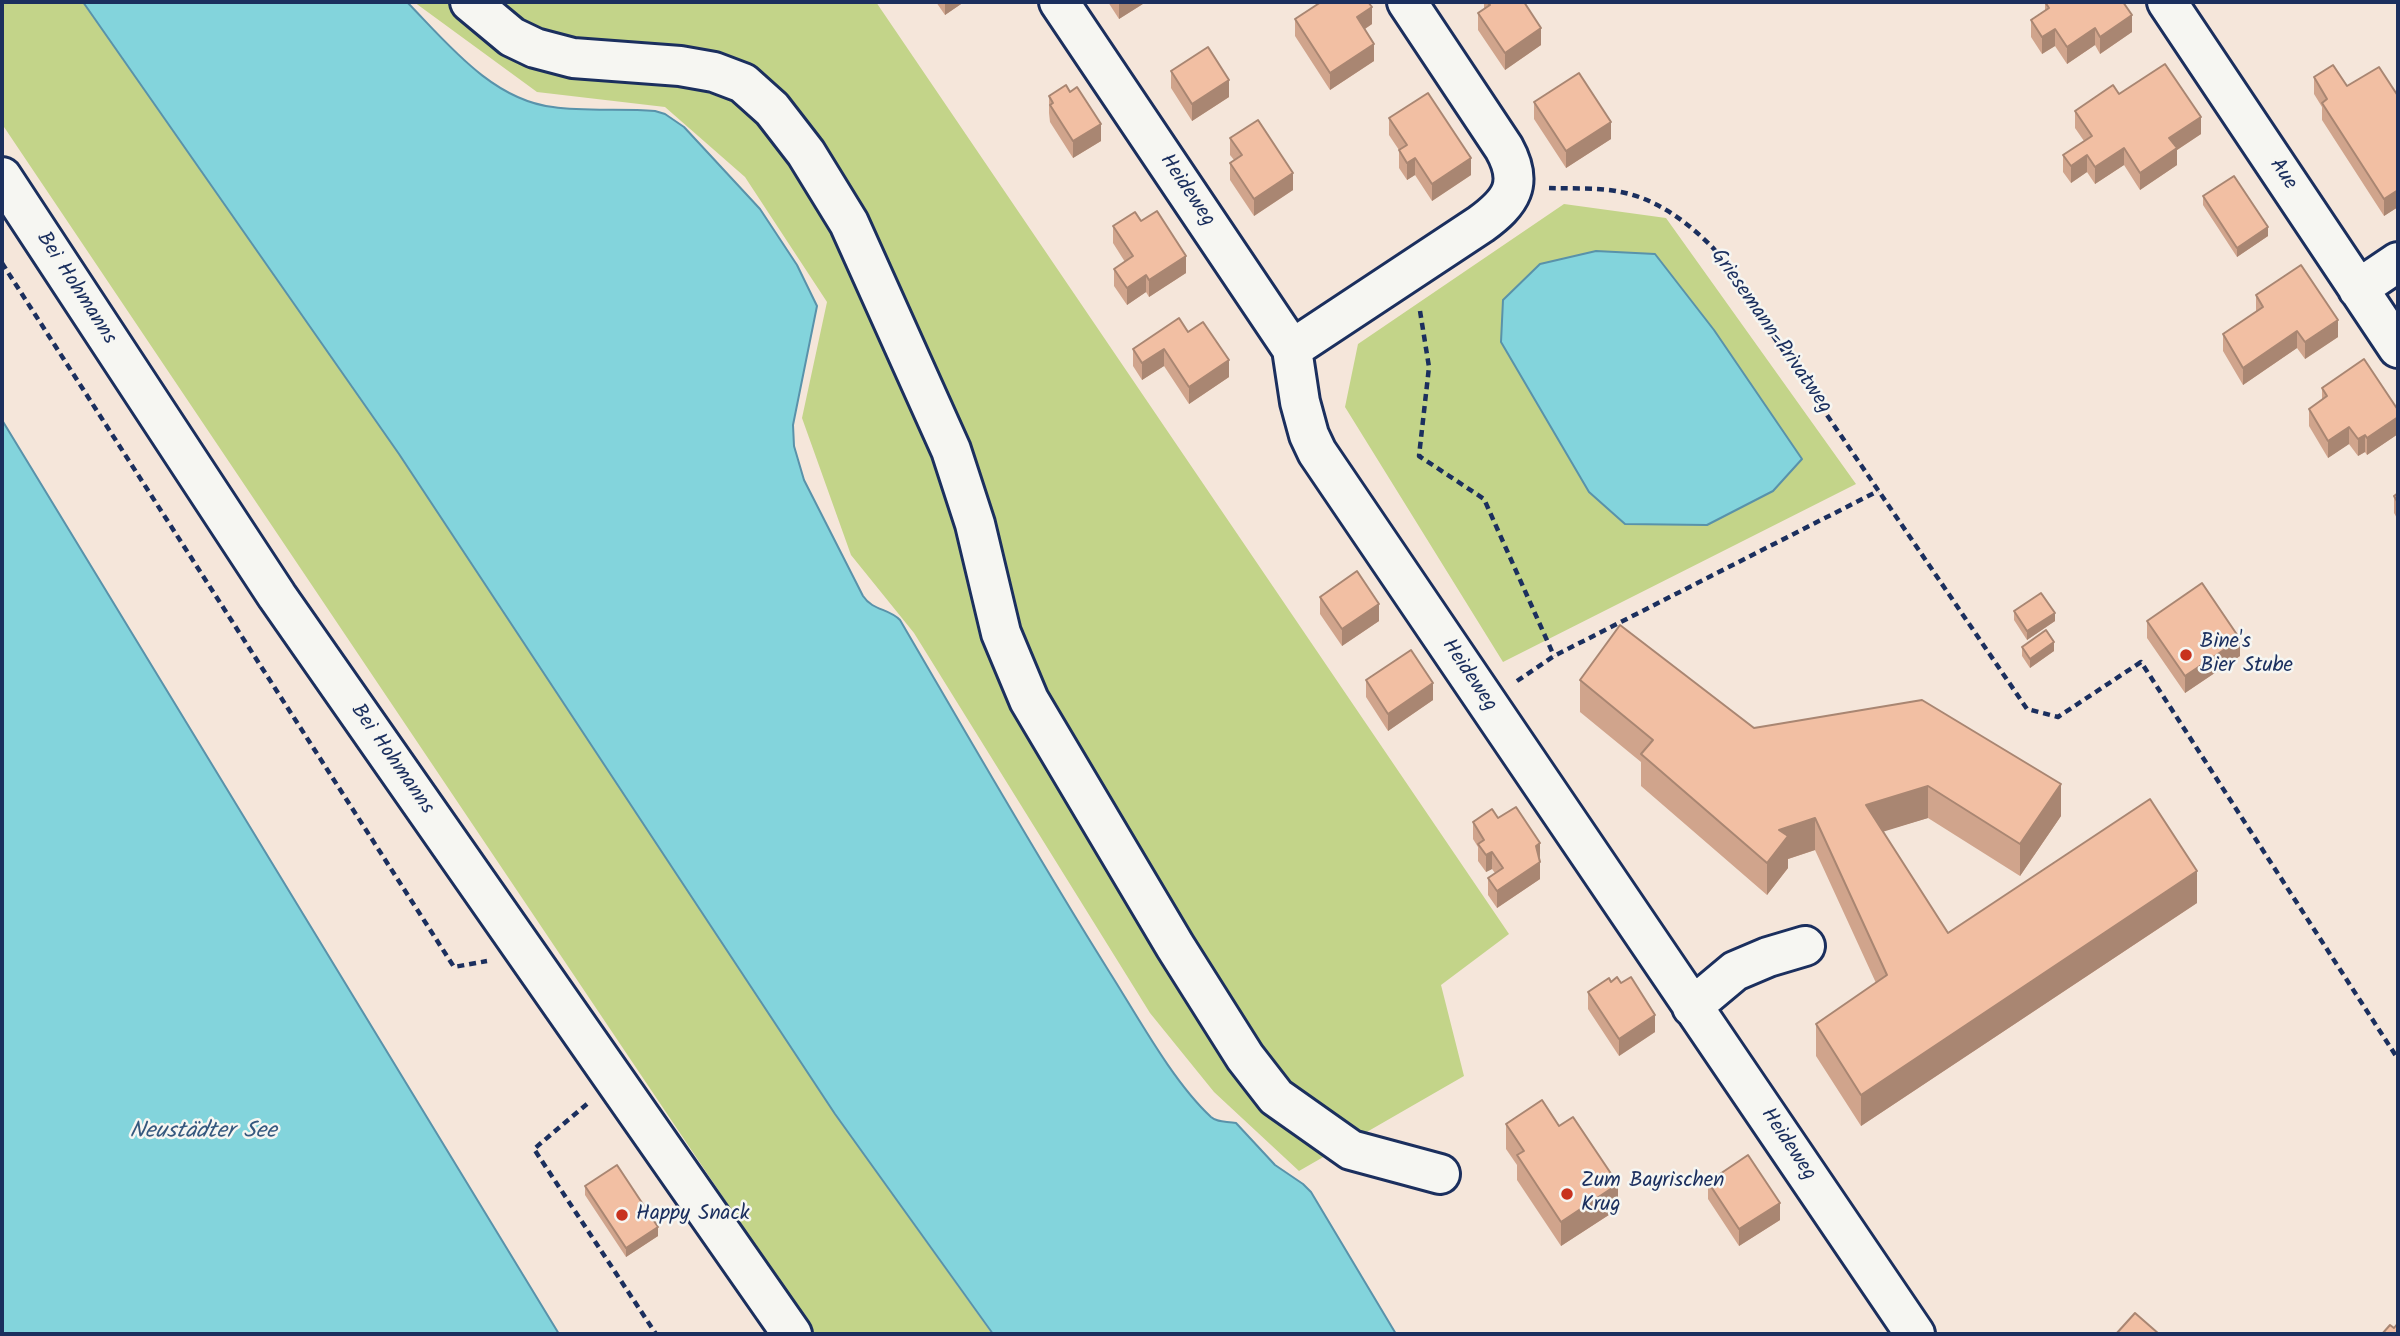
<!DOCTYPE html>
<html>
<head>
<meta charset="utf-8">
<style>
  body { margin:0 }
  #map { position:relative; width:2400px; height:1336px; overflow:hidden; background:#f5e6da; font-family:Kalam,sans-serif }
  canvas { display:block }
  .frame { position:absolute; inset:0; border:4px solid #1b2f5e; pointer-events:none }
</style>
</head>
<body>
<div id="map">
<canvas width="2400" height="1336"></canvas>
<div class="frame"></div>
</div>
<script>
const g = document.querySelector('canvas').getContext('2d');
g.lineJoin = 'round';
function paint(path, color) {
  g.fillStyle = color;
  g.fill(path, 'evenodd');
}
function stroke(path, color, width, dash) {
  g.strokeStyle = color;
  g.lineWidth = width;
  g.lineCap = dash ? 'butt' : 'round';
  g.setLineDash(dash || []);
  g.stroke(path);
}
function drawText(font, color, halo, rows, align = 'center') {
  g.font = font + ' Kalam,sans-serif';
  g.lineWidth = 5;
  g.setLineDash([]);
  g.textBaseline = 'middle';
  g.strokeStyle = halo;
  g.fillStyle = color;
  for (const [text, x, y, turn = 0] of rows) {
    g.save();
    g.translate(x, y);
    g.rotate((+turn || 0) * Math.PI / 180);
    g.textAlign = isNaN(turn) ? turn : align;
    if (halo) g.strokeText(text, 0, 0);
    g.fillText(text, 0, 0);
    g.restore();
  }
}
paint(new Path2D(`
  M2 2H83L399 454 835 1114 992 1334H815L2 124Z
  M414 2H876L1509 934 1441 985 1464 1076 1299 1171 1214 1092 1150 1013 914 633 851 555 802 418 827 302 745 177 665 107 537 92Z
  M1564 204 1666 218 1856 484 1503 662 1345 407 1358 344Z`), '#c3d489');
const water = new Path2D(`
  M83 2H407C447 43 492 100 553 107 587 112 621 108 655 111L665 114 684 127 760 209 797 265 817 306 793 425 794 446 804 480 863 596C873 611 888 608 900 620 969 738 1037 857 1110 973 1138 1017 1173 1082 1211 1117 1218 1123 1226 1121 1236 1123L1275 1165 1303 1184 1311 1192 1396 1334H993L835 1114 399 454Z
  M1596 251 1655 254 1714 330 1802 459 1773 491 1707 525 1625 524 1589 492 1501 342 1503 300 1540 264Z
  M2 420 559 1334H2Z`);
paint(water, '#83d4dc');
stroke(water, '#5992aa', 2);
const minor = new Path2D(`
  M470 2 512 37 535 48 573 58 680 66 714 72 743 83 772 109 806 153 849 223 951 450 975 524 1001 633 1029 700 1175 946 1245 1057 1276 1097 1351 1150 1440 1174
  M1059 2 1292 349 1300 402 1309 435 1317 452 1915 1334
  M2167 2 2398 348
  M2 177 277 596 792 1334
  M2358 289 2398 262
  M1292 349 1481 224C1511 202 1524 184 1504 148L1407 2
  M1692 1007 1735 971 1768 957 1805 946`);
stroke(minor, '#1b2f5e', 44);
stroke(new Path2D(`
  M1549 188C1572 189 1598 187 1621 192 1657 199 1689 223 1714 249L2027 709 2058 717 2141 662 2398 1059
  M2 263 454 967 487 961
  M1420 311 1429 367 1419 456 1484 499 1554 656
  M1517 681 1554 656 1878 491
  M587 1104 534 1149 656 1334`), '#1b2f5e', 4.5, [7, 5]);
stroke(minor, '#f6f6f2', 38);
paint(new Path2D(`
  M936 2H964L945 15Z
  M1108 2H1146L1119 19Z
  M1484 2H1524L1541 45 1505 70 1478 30V13L1484 10Z
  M2045 2 2132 32 2100 54 2095 45 2067 64 2055 46 2042 54 2031 37V20L2045 11Z
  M1295 19 1372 24 1365 29 1374 61 1330 90 1295 36Z
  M1171 71 1229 97 1192 121 1171 88Z
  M2314 77 2347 86 2398 96V207L2384 216 2322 120V107L2314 94Z
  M1070 92 1101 141 1073 158 1050 122 1049 113V96Z
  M2119 94 2201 134 2177 150V165L2140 190 2124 165 2095 184 2087 172 2071 183 2063 172V155L2084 141 2075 128V111Z
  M1534 102 1611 139 1566 168 1534 119Z
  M1389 118 1471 175 1432 201 1415 175 1407 180 1399 168V150L1389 135Z
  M1230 138 1293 190 1254 216 1230 180V163L1234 160 1230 155Z
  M2203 196 2268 236 2237 257 2203 205Z
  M1141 221 1186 273 1149 297 1146 292 1127 305 1114 286V269L1125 262 1113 243V226Z
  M2256 295 2338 337 2305 359 2297 348 2243 385 2223 351V334L2256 312Z
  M1188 332 1229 377 1189 404 1164 366 1142 380 1133 366V349Z
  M2322 388 2398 410V434L2367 455 2365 452 2358 456 2349 444 2328 458 2309 426V409L2322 400Z
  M2398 493V520L2394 513V496Z
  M2398 530V552L2396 548V531Z
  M1320 597 1379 621 1342 646 1320 614Z
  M2014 611 2055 621 2027 640 2014 620Z
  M2147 621 2240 656 2185 693 2147 638Z
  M2022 647 2054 651 2030 668 2022 656Z
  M1366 680 1433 700 1388 731 1366 697Z
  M1580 680 2061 816 2020 876 1928 818 1883 831 1948 933 2197 903 1861 1126 1816 1056V1024L1876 983 1815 850 1788 859V868L1767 895 1641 786V762L1580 712Z
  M1498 818 1540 860V879L1497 908 1488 895V878L1495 873 1492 869 1486 872 1478 861V847L1473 839V822Z
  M1611 982 1655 1032 1619 1056 1588 1009V992Z
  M1506 1124 1559 1126 1618 1209 1561 1246 1517 1180V1165L1506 1149Z
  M1708 1182 1780 1220 1739 1246 1708 1199Z
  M585 1186 658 1236 626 1257 585 1195Z`), '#d0a48c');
paint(new Path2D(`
  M945 2H964L945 15Z
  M1119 2H1146L1119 19Z
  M1372 7V24L1357 34V17Z
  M2132 15V32L2100 54V37Z
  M1541 28V45L1505 70V53Z
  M2095 28V45L2067 64V47Z
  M2055 29V46L2042 54V37Z
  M1374 44V61L1330 90V73Z
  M1229 80V97L1192 121V104Z
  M2201 117V134L2177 150V165L2140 190V173L2169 138Z
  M1611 122V139L1566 168V151Z
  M1101 124V141L1073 158V141Z
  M2124 148V165L2095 184V167Z
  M2087 155V172L2071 183V166Z
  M1415 158V175L1407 180V163Z
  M1471 158V175L1432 201V184Z
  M1293 173V190L1254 216V199Z
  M2398 190V207L2384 216V199Z
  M2268 227V236L2237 257V248Z
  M1186 256V273L1149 297V280Z
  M1146 275V292L1127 305V288Z
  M2338 320V337L2305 359V342Z
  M2297 331V348L2243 385V368Z
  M1164 349V366L1142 380V363Z
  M1229 360V377L1189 404V387Z
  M2398 417V434L2367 455V438Z
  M2349 427V444L2328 458V441Z
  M2365 435V452L2358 456V439Z
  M1379 604V621L1342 646V629Z
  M2055 613V621L2027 640V631Z
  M2240 639V656L2185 693V676Z
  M2054 642V651L2030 668V659Z
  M1433 683V700L1388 731V714Z
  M2061 784V816L2020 876V844Z
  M1928 786V818L1866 837V805Z
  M1815 818V850L1788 859V868L1767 895V863L1779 830Z
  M1540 843V860L1536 863V846Z
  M1492 852V869L1486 872V855Z
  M1540 862V879L1497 908V891Z
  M2197 871V903L1861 1126V1095Z
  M1655 1015V1032L1619 1056V1039Z
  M1618 1184V1209L1561 1246V1222Z
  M1780 1203V1220L1739 1246V1229Z
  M658 1227V1236L626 1257V1248Z`), '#a98672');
const building = new Path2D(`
  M1321 2H1368L1372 7 1357 17 1374 44 1330 73 1295 19Z
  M1487 2H1524L1541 28 1505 53 1478 13 1490 5Z
  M2045 2H2123L2132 15 2100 37 2095 28 2067 47 2055 29 2042 37 2031 20 2049 8Z
  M1208 47 1229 80 1192 104 1171 71Z
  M2165 64 2201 117 2169 138 2177 148 2140 173 2124 148 2095 167 2087 155 2071 166 2063 155 2092 136 2075 111 2113 85 2119 94Z
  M2333 65 2347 86 2379 67 2398 96V190L2384 199 2322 103 2327 99 2314 77Z
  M1579 73 1611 122 1566 151 1534 102Z
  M1066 85 1070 92 1077 87 1101 124 1073 141 1050 105 1053 103 1049 96Z
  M1428 93 1471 158 1432 184 1415 158 1407 163 1399 150 1407 145 1389 118Z
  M1258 120 1293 173 1254 199 1230 163 1242 155 1230 138Z
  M2234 176 2268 227 2237 248 2203 196Z
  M1157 211 1186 256 1149 280 1146 275 1127 288 1114 269 1133 256 1113 226 1135 212 1141 221Z
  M2301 265 2338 320 2305 342 2297 331 2243 368 2223 334 2263 307 2256 295Z
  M1179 318 1188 332 1203 322 1229 360 1189 387 1164 349 1142 363 1133 349Z
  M2364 359 2398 410V417L2367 438 2365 435 2358 439 2349 427 2328 441 2309 409 2327 396 2322 388Z
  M2398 493V503L2394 496Z
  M1357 571 1379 604 1342 629 1320 597Z
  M2202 583 2240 639 2185 676 2147 621Z
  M2041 593 2055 613 2027 631 2014 611Z
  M1620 625 1754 728 1922 700 2061 784 2020 844 1928 786 1866 805 1948 933 2150 799 2197 871 1861 1095 1816 1024 1887 975 1815 818 1779 830 1788 836 1767 863 1641 754 1653 740 1580 680Z
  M2046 630 2054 642 2030 659 2022 647Z
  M1411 650 1433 683 1388 714 1366 680Z
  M1516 807 1540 843 1536 846 1540 862 1497 891 1488 878 1503 868 1492 852 1486 855 1478 844 1484 840 1473 822 1492 809 1498 818Z
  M1617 977 1621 983 1631 977 1655 1015 1619 1039 1588 992 1609 978 1611 982Z
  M1542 1100 1559 1126 1573 1117 1618 1184 1561 1222 1517 1155 1524 1151 1506 1124Z
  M1748 1155 1780 1203 1739 1229 1708 1182Z
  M617 1165 658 1227 626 1248 585 1186Z
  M2135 1313 2159 1334H2116Z
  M2398 1323V1334H2382L2390 1325 2394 1328Z`);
paint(building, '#f2bfa3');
stroke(building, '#a98672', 2);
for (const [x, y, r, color] of [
  [2186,655,7,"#c8321e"],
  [1567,1194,7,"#c8321e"],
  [622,1215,7,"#c8321e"]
]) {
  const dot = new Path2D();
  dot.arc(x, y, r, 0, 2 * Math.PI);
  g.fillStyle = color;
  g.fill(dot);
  stroke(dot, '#f6f6f2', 2.5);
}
drawText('21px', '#1b2f5e', '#f6f6f2', [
  ["Aue",2282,175,56],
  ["Heideweg",1186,191,56],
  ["Bei Hohmanns",75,289,57],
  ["Griesemann-Privatweg",1770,332,55],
  ["Heideweg",1468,676,56],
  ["Bei Hohmanns",391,760,55],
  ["Heideweg",1787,1145,56]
]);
drawText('21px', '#1b2f5e', '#f6f6f2', [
  ["Bine's",2200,643],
  ["Bier Stube",2200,667],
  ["Zum Bayrischen",1581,1182],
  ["Krug",1581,1206],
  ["Happy Snack",636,1215]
], 'left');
drawText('italic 23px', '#35587e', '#f6f6f2', [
  ["Neustädter See",203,1133]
]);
</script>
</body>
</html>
